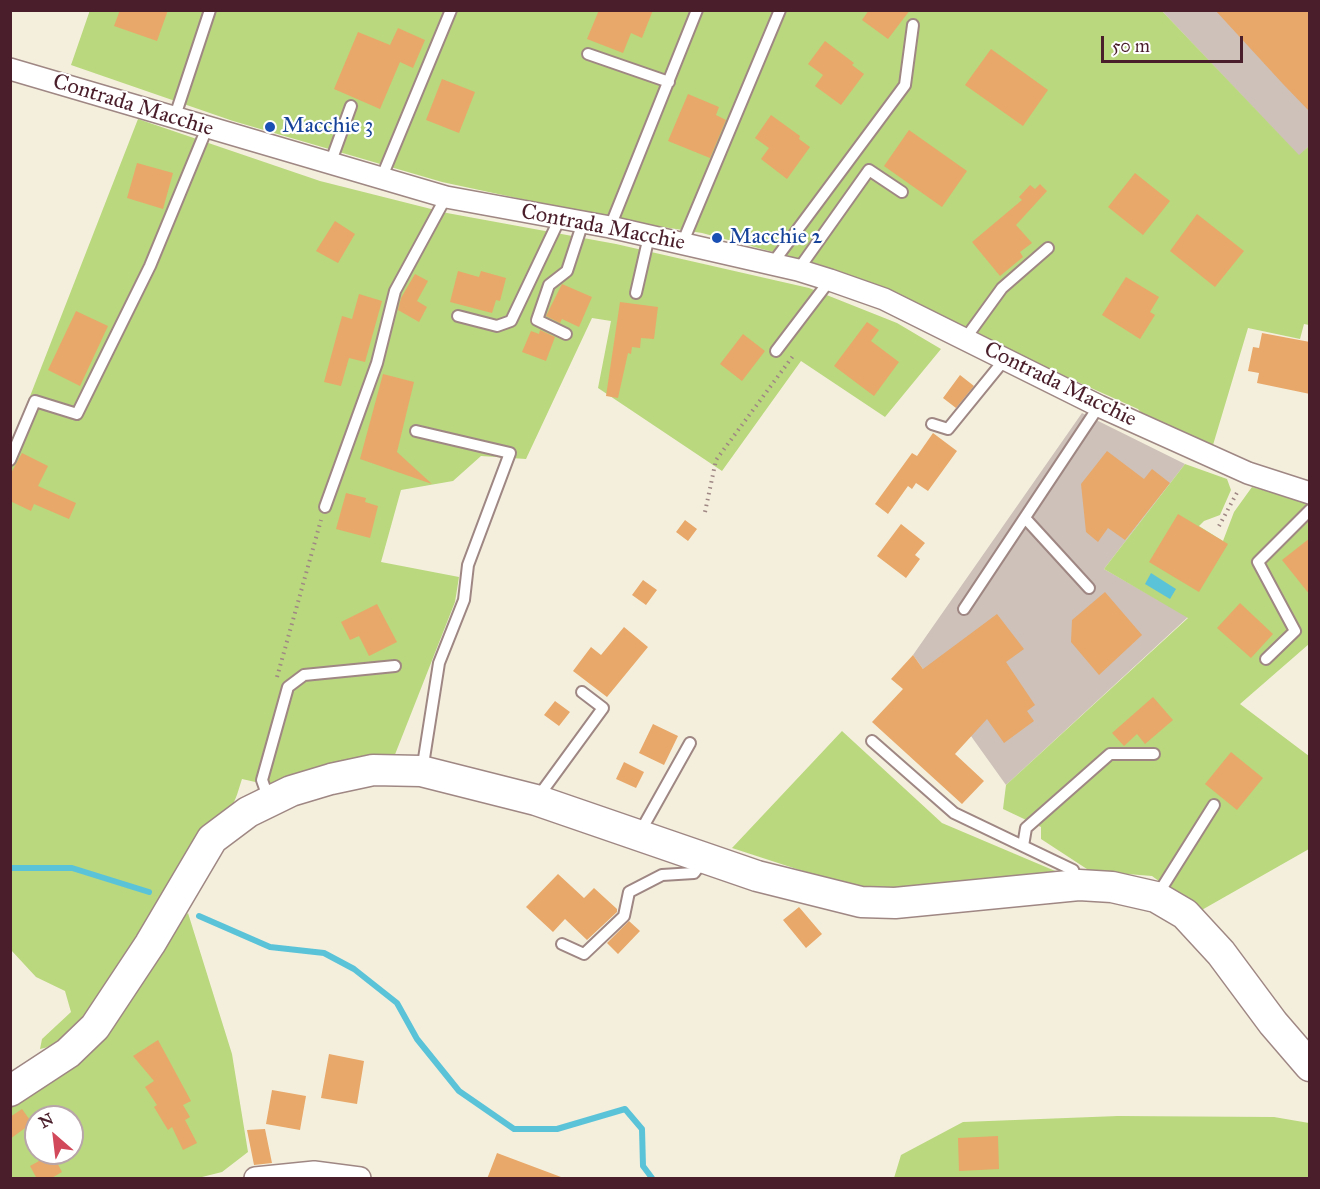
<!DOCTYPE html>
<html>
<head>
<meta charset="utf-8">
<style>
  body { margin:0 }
  #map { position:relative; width:1320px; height:1189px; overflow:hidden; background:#f4efdd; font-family:"IM FELL Great Primer",serif }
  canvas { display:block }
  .frame { position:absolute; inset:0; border:12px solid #4a1f2b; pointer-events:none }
  .north { position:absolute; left:24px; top:1105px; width:60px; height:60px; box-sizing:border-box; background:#fff; border:2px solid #b7a5aa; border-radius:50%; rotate:332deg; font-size:16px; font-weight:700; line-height:24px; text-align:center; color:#4a1f2b }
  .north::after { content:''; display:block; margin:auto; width:21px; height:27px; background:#d1495b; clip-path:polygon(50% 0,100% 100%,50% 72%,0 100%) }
  .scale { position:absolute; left:1101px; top:36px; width:142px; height:27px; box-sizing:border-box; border:3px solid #4a1f2b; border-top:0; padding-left:8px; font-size:18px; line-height:21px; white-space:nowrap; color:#4a1f2b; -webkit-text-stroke:4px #fff; paint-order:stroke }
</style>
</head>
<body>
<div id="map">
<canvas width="1320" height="1189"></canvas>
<div class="frame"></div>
<div class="north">N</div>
<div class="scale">50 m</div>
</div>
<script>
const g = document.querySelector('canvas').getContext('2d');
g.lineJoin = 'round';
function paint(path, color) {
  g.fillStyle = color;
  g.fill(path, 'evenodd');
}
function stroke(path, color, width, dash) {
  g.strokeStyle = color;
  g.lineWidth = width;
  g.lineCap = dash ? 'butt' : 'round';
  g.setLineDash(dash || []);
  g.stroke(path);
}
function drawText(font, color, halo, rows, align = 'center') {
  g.font = font + ' "IM FELL Great Primer",serif';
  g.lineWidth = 4.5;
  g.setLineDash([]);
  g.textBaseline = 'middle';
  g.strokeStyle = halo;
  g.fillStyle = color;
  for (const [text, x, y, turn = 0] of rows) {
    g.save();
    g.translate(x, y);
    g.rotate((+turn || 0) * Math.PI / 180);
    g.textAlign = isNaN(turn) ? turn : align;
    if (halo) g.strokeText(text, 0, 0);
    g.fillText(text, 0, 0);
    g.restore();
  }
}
paint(new Path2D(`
  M1162 11H1309V146L1299 156Z
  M1082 413 1185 464 1104 569 1188 617 1006 785 913 655Z`), '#cec1b9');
paint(new Path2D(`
  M90 10 1162 11 1299 155 1309 146V325L1304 324 1300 339 1248 328 1213 445 1147 419 1138 409 1004 349 904 298 818 264 702 233 624 221 442 182 233 121 71 65Z
  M138 119 320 181 447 213 616 244 809 288 897 323 941 349 885 417 801 361 722 471 598 388 611 321 592 318 526 459 481 456 453 481 401 490 381 562 459 577 455 602 394 757 273 786 242 779C239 788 236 801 230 809 223 818 208 821 201 831 165 878 98 1039 40 1049L42 1039 71 1012 65 991 36 977 11 950V445Z
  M1185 464 1227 479 1231 490 1220 515 1204 521 1199 526 1223 541 1234 512 1252 487 1309 503V644L1240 704 1309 756V849L1200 911 1152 876 1090 871 1041 839V827L1003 809 1006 785 1188 618 1104 569Z
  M842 731 942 823 1067 876 929 889 855 888 732 848Z
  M188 913 232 1054 248 1152 222 1172 198 1178H11V1107L63 1072 169 930ZM36 1117H72V1153H36Z
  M1118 1116 1274 1117 1309 1123V1178H894L901 1155 963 1122Z`), '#bad87e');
paint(new Path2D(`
  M1151 573 1176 589 1170 599 1145 584Z`), '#5bc3d8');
stroke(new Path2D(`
  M10 868H72L149 892
  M199 916 270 947 324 953 354 969 397 1003 417 1039 459 1091 514 1129H557L625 1109 642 1129 643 1166 652 1178`), '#5bc3d8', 6);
paint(new Path2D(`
  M120 10H168L157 41 114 26Z
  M599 10H653L642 38 631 33 623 53 587 39Z
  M869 10H910L888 39 862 20Z
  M1215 10H1310V112L1283 84Z
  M398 28 425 40 413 68 400 62 380 109 334 89 358 32 390 45Z
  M825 41 854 63 852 65 864 74 841 105 815 86 823 75 808 64Z
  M991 49 1048 90 1023 126 965 85Z
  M442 79 475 92 459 133 426 120Z
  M688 94 719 107 716 115 726 120 710 158 668 141Z
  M771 115 800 136 799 139 810 147 787 179 761 159 769 148 755 138Z
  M909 130 967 171 942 207 884 166Z
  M137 163 173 173 163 209 127 198Z
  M1135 173 1170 201 1143 235 1108 207Z
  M1040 184 1047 191 1016 225 1032 243 1020 252 1023 257 1000 276 972 242 1022 200 1019 197 1030 185 1035 189Z
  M1197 214 1244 251 1215 287 1170 251Z
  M335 221 355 234 338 263 316 251Z
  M458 271 479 277 481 271 506 278 500 301 496 300 492 313 450 302Z
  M415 274 428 281 417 301 427 307 419 322 398 310 401 298Z
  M1126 277 1159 297 1150 312 1155 315 1140 339 1102 315Z
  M562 284 592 297 579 327 562 319 560 323 546 316Z
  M359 294 382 301 365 362 349 358 341 386 324 382 342 316 352 319Z
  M620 302 658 307 654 339 641 338 640 348 632 347 631 354 628 353 618 398 606 396Z
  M76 311 108 326 80 386 48 370Z
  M867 322 879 330 871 341 899 362 874 396 834 366Z
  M540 330 555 337 546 361 522 352 531 331 539 334Z
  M1262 333 1310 342V394L1257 383 1259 373 1248 371 1253 347 1259 348Z
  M743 334 765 351 742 381 720 364Z
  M383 374 414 382 397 452 432 484 360 459Z
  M960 375 974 386 956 408 943 398Z
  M933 433 957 451 928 491 916 483 912 489 908 486 888 514 875 504 912 453 917 456Z
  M1107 451 1144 479 1152 469 1170 483 1125 540 1108 528 1098 542 1086 532 1081 484Z
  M22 453 48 466 38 486 76 503 69 519 34 504 31 511 10 501V475Z
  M346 493 366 498 365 502 378 506 370 538 336 529Z
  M1178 514 1228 544 1199 592 1149 562Z
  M685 520 697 529 688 541 676 532Z
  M901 524 925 543 915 555 920 559 906 578 877 556Z
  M1310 538V595L1282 560Z
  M643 580 657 590 646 605 632 595Z
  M1105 592 1142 635 1099 675 1071 642 1072 620Z
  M1240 603 1273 634 1251 658 1217 628Z
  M377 604 397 642 369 656 359 636 350 640 341 622Z
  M997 614 1024 649 1006 662 1035 705 1027 711 1034 721 1004 743 987 719 955 754 984 781 962 804 872 722 903 689 891 679 913 655 923 669Z
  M624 627 648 647 607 697 573 671 591 647 601 655Z
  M1153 697 1173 720 1145 744 1137 734 1124 746 1112 733Z
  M555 701 570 712 559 726 544 715Z
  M653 724 678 736 664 765 639 753Z
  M1231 752 1263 778 1237 810 1205 784Z
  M624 762 644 772 636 788 616 779Z
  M558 874 584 898 594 888 617 909V912L587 940 565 919 553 932 526 907Z
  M799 907 822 934 806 948 783 920Z
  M629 921 640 931 618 954 607 943Z
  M158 1040 191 1101 183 1105 190 1117 185 1120 197 1143 183 1150 172 1127 168 1130 154 1107 157 1105 145 1087 154 1081 133 1056Z
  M329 1054 364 1061 357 1104 321 1098Z
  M272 1090 306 1096 300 1130 266 1124Z
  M22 1109 32 1123 10 1139V1117Z
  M265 1129 272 1163 254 1165 247 1130Z
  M998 1136 999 1169 959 1171 958 1138Z
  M34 1153H52L62 1172 50 1179H37L30 1166 39 1161Z
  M497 1153 561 1177V1179H487Z`), '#e8a869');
const service = new Path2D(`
  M588 54 669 82
  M174 119 210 10
  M330 164 351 106
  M381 179 451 10
  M610 227 697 10
  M682 244 780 10
  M772 264 905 85 913 25
  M798 270 869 170 902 192
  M636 293 649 236
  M458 316 497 326 511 321 560 218
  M566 334 537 320 549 285 567 271 583 222
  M965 339 1002 288 1048 248
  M776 351 830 280
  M932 424 948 429 1005 359
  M416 431 510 453 468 565 464 600 439 663 422 771
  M10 460 35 401 77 414 150 266 207 128
  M325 507 377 363 395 291 446 197
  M1025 518 1089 588
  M964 609 1099 406
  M1266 659 1295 631 1258 562 1310 510
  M872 741 954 813 1073 870 1078 882
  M538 797 603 708 582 692
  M269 800 262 780 288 687 304 675 395 666
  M639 834 690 743
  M1023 846 1026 828 1110 754H1154
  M1158 894 1214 805
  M562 944 584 954 624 916 629 892 662 875 694 873 703 861`);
const minor = new Path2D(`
  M10 69 446 197 610 227 798 270 830 280 884 299 1099 406 1248 473 1310 493
  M255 1178 314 1172 360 1178`);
const secondary = new Path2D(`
  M10 1091 68 1053 95 1027 150 944 212 839 248 812 291 791 331 779 373 770 421 771 536 800 757 876 861 902 895 903 1079 885 1112 887 1156 897 1185 914 1221 953 1273 1023 1310 1066`);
stroke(service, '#9f8784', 14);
stroke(minor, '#9f8784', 24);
stroke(secondary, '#9f8784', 33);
stroke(new Path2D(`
  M705 512 716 460 793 356
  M1219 526 1239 489
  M277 677 321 520`), '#9f8784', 4, [1.5, 4.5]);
stroke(service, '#fff', 10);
stroke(minor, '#fff', 21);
stroke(secondary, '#fff', 30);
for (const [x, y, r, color] of [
  [270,127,6,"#1a4fb4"],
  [717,238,6,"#1a4fb4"]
]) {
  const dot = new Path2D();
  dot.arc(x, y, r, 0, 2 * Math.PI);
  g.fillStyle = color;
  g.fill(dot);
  stroke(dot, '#fff', 2);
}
drawText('22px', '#4a1f2b', '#fff', [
  ["Contrada Macchie",133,106,17],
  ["Contrada Macchie",603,228,11],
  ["Contrada Macchie",1060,385,26]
]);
drawText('22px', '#164399', '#fff', [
  ["Macchie 3",282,127],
  ["Macchie 2",729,238]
], 'left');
</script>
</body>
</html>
